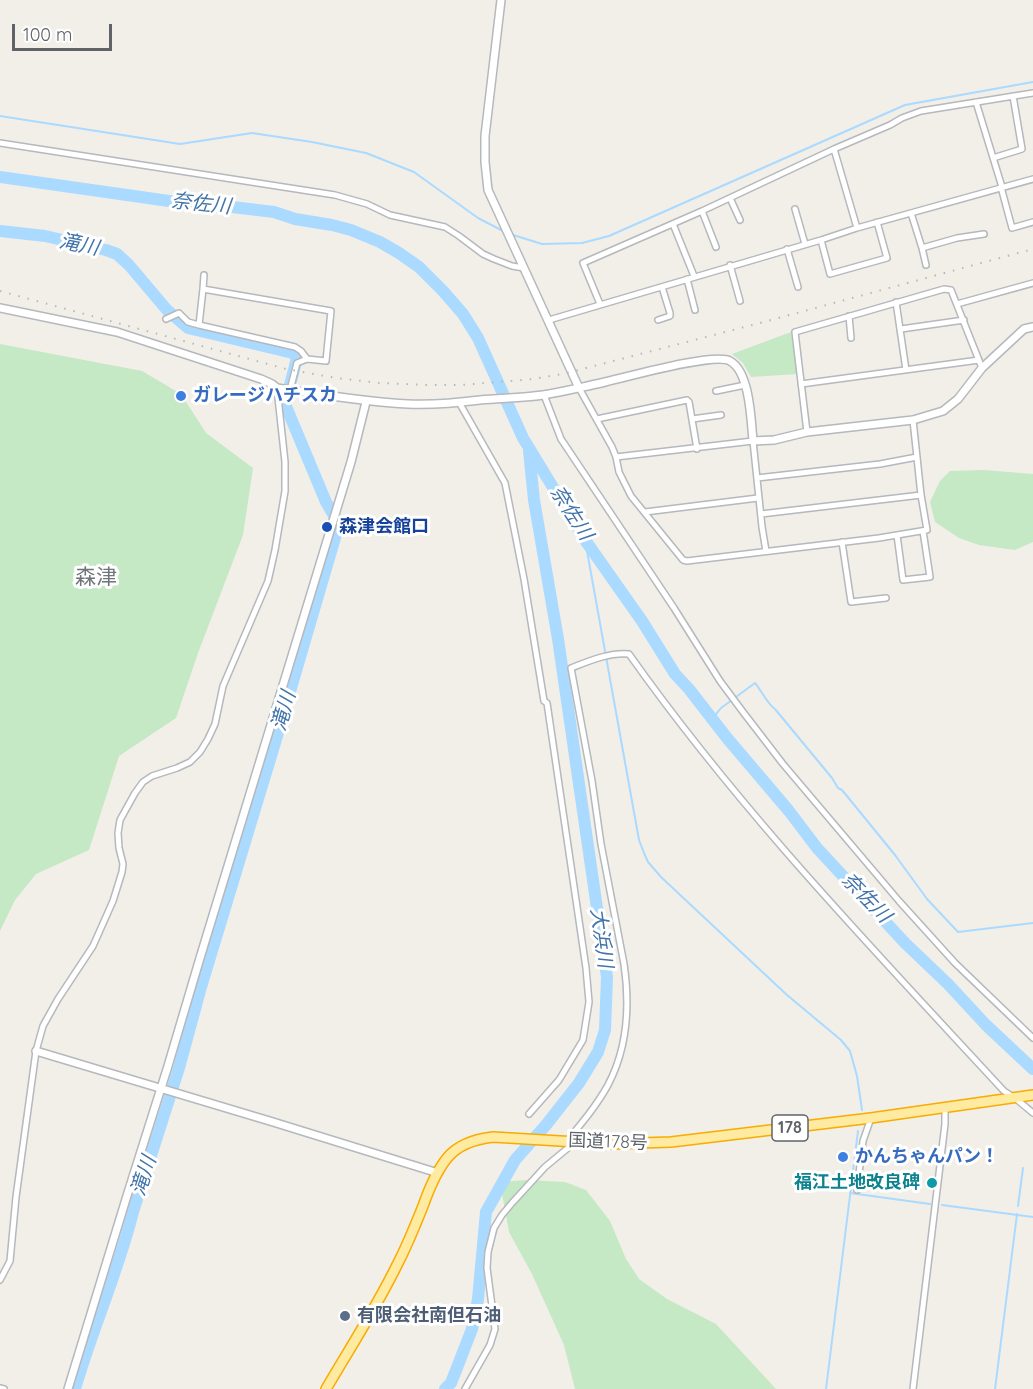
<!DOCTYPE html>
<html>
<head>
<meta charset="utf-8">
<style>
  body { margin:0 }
  #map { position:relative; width:1033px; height:1389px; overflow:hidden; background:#f1efe8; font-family:Quicksand,sans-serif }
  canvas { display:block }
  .scale { position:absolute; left:12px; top:24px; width:100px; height:27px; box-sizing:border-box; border:3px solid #5f6368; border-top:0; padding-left:8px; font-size:18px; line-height:21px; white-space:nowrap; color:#5f6368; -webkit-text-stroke:4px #fff; paint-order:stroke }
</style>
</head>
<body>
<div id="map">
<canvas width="1033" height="1389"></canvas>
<div class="scale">100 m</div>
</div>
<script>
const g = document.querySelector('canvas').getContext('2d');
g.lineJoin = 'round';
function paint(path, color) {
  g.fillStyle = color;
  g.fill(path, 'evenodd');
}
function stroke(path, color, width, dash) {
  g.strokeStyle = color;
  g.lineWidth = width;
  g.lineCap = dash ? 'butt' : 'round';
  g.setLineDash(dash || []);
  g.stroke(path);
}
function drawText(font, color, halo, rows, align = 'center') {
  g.font = font + ' Quicksand,"Noto Sans JP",sans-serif';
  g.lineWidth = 6;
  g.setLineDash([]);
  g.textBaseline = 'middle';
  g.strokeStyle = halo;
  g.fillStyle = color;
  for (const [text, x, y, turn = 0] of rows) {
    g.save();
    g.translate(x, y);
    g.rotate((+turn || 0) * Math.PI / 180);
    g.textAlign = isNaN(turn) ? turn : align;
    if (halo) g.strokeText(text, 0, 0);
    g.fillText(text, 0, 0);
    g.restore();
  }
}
paint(new Path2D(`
  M791 332 797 374 751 377 743 363 732 354Z
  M0 344 142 371 181 394 206 433 253 468 243 535 198 653 176 718 119 756 89 850 36 874 15 900 0 931Z
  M984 470 1033 474V542L1015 550 979 545 959 538 935 522 930 502 940 481 950 471Z
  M526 1180 565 1182 586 1190 610 1221 626 1259 639 1279 667 1299 716 1324 776 1389H575L564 1345 532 1274 509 1232 500 1182Z`), '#c5e8c5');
stroke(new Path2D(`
  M0 116 180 144 252 133 312 142 366 153 414 172 478 218 505 232
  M510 234 542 244 582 243 609 236 905 105 1033 82
  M585 540 639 840 644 853 648 862 661 877 787 995 841 1040 850 1051 857 1076 862 1110
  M713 718 721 708 755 683C761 690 768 705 775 709L832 778 838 788 842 790 895 855 927 899 958 932 1033 923
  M850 1193 930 1204
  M942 1205 1033 1217
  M1018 1206 1023 1168
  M826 1389 858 1131
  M995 1389 1017 1214`), '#aadaff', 2);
stroke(new Path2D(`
  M0 177 211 207 224 206 274 212 295 219 332 225 351 230 380 242 399 253 419 267 443 291 463 314 478 338 523 438 585 540 642 621 675 674 689 689 727 738 789 811 817 848 905 943 948 984 986 1025 1033 1069
  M0 231 45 236 106 250 117 254 129 265 167 310 188 328 293 353 297 358 285 404 326 502 339 524 274 746 201 987 179 1068 133 1212C118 1272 92 1330 75 1389
  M445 1389 451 1383 472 1329 478 1299 486 1212 515 1160 546 1125 579 1083 598 1052 605 1030 607 977 558 639 534 500 529 451`), '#aadaff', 12);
const minor = new Path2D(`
  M976 102 1002 187
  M0 143 335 195 367 204 390 215 445 227 459 236 483 254 494 259 512 266 524 268
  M834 149 857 228
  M993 158 1022 149 1013 96
  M1001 187 1012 228 1033 222
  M730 198 740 220
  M795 209 805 244
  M702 211 716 247
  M911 213 922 248 957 238 984 234
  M673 224 694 276
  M821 240 830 274 887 258 877 222
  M922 248 926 265
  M787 249 798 287
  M730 265 740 301
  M687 279 695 310
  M203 289 204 275
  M896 302 906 370
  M600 304 583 263 702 211 834 149 890 125 902 118 921 111 1033 93
  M957 304 1033 283
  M849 316 851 338
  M166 319 179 313 188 322 199 325 295 347 301 351 307 359
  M549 320 821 240 857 228 1033 179
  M658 320 670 316V313L662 287
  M199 325 203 289 331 311 326 361 307 359 297 363 290 390
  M901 329 964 320
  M801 384 979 360
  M579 388 612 447 616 457 619 472 631 496 683 560 687 561 879 538 927 530 921 495 913 420
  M716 391 745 385
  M544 395 561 439 674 608 720 681 743 712 783 764 899 901 955 963 1033 1038
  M460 404 505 483 524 579 544 701 547 703 586 968 589 1002 583 1040 559 1080 529 1114
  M597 419 687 400 689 402 697 449
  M692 419 721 415
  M807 432 795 332 944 289 951 290 982 368
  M616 457 753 441 762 527 766 551
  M757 478 880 464 917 457
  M645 512 758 498
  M761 514 921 495
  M897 535 903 580 930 577 923 531
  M842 542 851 602 886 598
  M567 1141C582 1123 597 1105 608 1085 628 1047 630 1005 624 964L601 844 592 781 571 668C589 661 610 652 629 654 740 811 874 950 1004 1091L1015 1098 1033 1113
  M857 1190 863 1141 871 1118
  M0 1280 10 1261 16 1197 36 1051 43 1026 58 999 93 946 113 901 122 872 123 864 119 848 118 833 120 820 135 793 143 782 152 776 177 768 190 762 200 752 208 739 215 724 223 686 268 581 275 550 285 491V462L277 388
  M0 1388 4 1389
  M465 1389 490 1345 495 1329 487 1268 488 1252 494 1228 502 1215 512 1203 545 1167 574 1143
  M913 1389 945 1124V1108`);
const tertiary = new Path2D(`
  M501 0 485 136V162L488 190 579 388
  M0 308 117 332 261 379 272 384 277 388C321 394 363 402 408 404 432 405 456 403 480 400 501 398 522 398 543 395 563 392 582 387 601 383 624 378 714 352 730 361 750 372 751 420 753 441L774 440 807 432 913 420 943 411 958 399 982 368 1024 329 1033 327
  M36 1051 273 1122 438 1173
  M68 1389 126 1199 168 1066 200 958 351 462 366 402`);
const trunk = new Path2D(`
  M326 1389C350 1348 376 1308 397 1265 407 1246 415 1226 423 1206 429 1189 436 1171 448 1157 459 1144 476 1139 493 1137L610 1144 671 1142 871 1118 1033 1095`);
stroke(minor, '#b5b8bc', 8);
stroke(tertiary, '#b5b8bc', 10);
stroke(trunk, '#f9ab00', 12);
stroke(minor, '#fff', 5);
stroke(tertiary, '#fff', 7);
stroke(trunk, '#feeaa1', 9);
stroke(new Path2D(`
  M0 291 286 369 336 378 380 383 428 385H461L534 379 567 373 760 323 1033 249`), '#b6b7b8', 2, [1.5, 8]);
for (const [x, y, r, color] of [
  [181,396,6,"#3f7fe0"],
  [327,527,6,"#1a4fb4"],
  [843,1157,6,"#3f7fe0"],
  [932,1183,6,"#0f9aa8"],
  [345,1316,6,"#5c6f8a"]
]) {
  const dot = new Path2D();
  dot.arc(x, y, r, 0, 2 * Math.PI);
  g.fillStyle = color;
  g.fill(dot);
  stroke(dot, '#fff', 2);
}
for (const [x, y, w] of [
  [790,1128,36]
]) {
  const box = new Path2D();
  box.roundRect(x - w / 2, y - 13, w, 26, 4.5);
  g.fillStyle = '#fff';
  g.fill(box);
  stroke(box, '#5f6368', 1.5);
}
drawText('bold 16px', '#5f6368', null, [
  ["178",790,1128]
]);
drawText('bold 18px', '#366cbe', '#fff', [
  ["ガレージハチスカ",193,396],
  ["かんちゃんパン！",855,1157]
], 'left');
drawText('bold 18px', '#164399', '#fff', [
  ["森津会館口",339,527]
], 'left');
drawText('18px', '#5f6368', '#fff', [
  ["国道178号",608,1142,2]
]);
drawText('bold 18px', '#0d838f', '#fff', [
  ["福江土地改良碑",920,1183]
], 'right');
drawText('bold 18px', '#4e5e75', '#fff', [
  ["有限会社南但石油",357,1316]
], 'left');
drawText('italic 20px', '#4174aa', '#fff', [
  ["奈佐川",201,204,6],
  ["滝川",79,245,11],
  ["奈佐川",571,513,57],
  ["滝川",284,711,-74],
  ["奈佐川",866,898,46],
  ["大浜川",601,938,82],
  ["滝川",144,1176,-72]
]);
drawText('21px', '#70757a', '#fff', [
  ["森津",96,578]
]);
</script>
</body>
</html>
